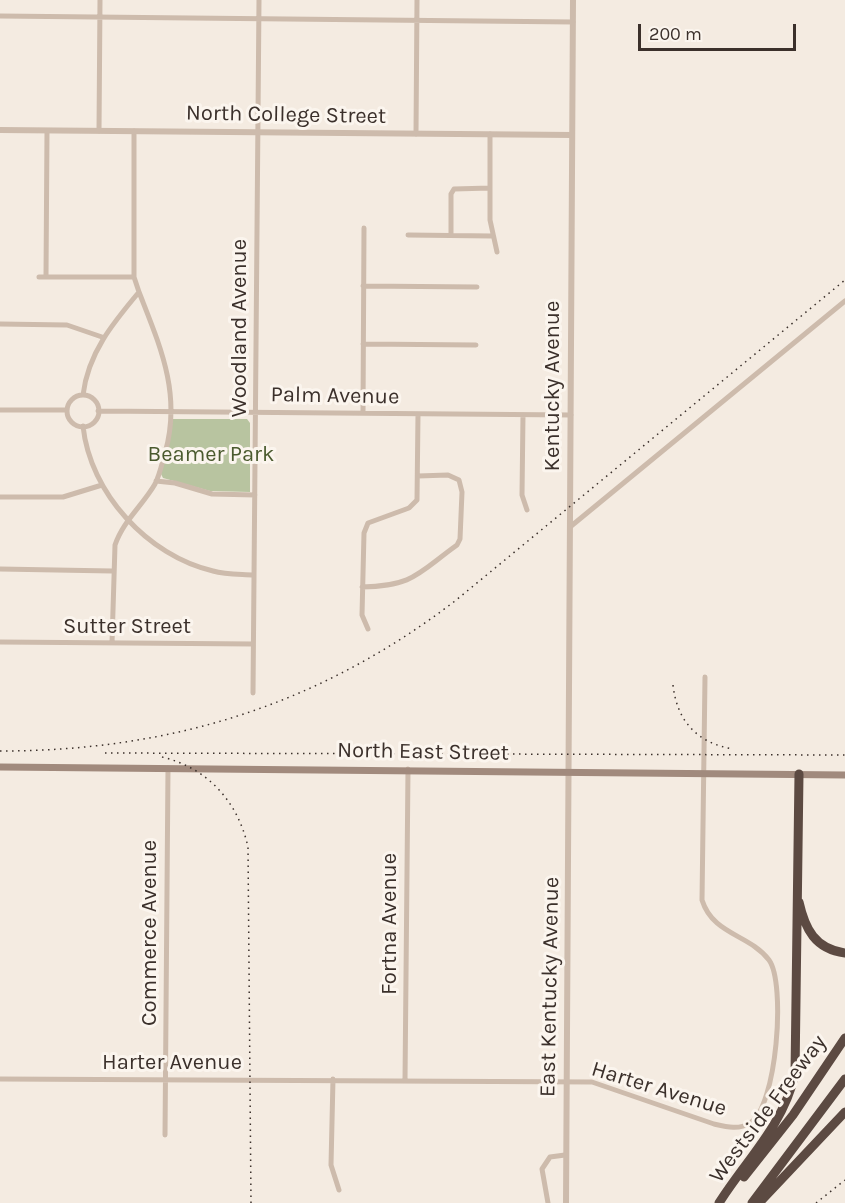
<!DOCTYPE html>
<html>
<head>
<meta charset="utf-8">
<style>
  body { margin:0 }
  #map { position:relative; width:845px; height:1203px; overflow:hidden; background:#f4ebe1; font-family:Karla,sans-serif }
  canvas { display:block }
  .scale { position:absolute; left:638px; top:24px; width:158px; height:27px; box-sizing:border-box; border:3px solid #3b302b; border-top:0; padding-left:8px; font-size:18px; line-height:21px; white-space:nowrap; color:#3b302b; -webkit-text-stroke:4px #fbf5ee; paint-order:stroke }
</style>
</head>
<body>
<div id="map">
<canvas width="845" height="1203"></canvas>
<div class="scale">200 m</div>
</div>
<script>
const g = document.querySelector('canvas').getContext('2d');
g.lineJoin = 'round';
function paint(path, color) {
  g.fillStyle = color;
  g.fill(path, 'evenodd');
}
function stroke(path, color, width, dash) {
  g.strokeStyle = color;
  g.lineWidth = width;
  g.lineCap = dash ? 'butt' : 'round';
  g.setLineDash(dash || []);
  g.stroke(path);
}
function drawText(font, color, halo, rows, align = 'center') {
  g.font = font + ' Karla,sans-serif';
  g.lineWidth = 6;
  g.setLineDash([]);
  g.textBaseline = 'middle';
  g.strokeStyle = halo;
  g.fillStyle = color;
  for (const [text, x, y, turn = 0] of rows) {
    g.save();
    g.translate(x, y);
    g.rotate((+turn || 0) * Math.PI / 180);
    g.textAlign = isNaN(turn) ? turn : align;
    if (halo) g.strokeText(text, 0, 0);
    g.fillText(text, 0, 0);
    g.restore();
  }
}
paint(new Path2D(`
  M173 419H247L250 423V492L210 491 163 478 161 474Z`), '#b8c4a0');
stroke(new Path2D(`
  M0 16 573 22
  M99 131 100 0
  M416 134 417 0
  M490 134V220L497 252
  M408 235 492 236
  M451 235V194L454 189 490 188
  M46 276 47 131
  M39 277H134
  M363 286 477 287
  M0 324 67 325 102 337
  M363 344 476 345
  M83 395C88 353 113 323 139 292L134 277V131
  M67 411a16 16 0 1 1 32 0a16 16 0 1 1-32 0Z
  M0 410H67
  M98 411 571 415
  M363 413 364 228
  M523 415 522 495 527 510
  M83 426C90 493 148 556 213 571 226 575 241 574 254 575
  M156 481 175 483 212 494 255 495
  M0 497H63L102 485
  M570 527 845 301
  M0 569 112 571
  M362 587C414 586 418 573 457 545L460 539 462 492 459 480 448 475 418 476
  M368 629 362 615 364 533 368 523 409 508 417 500 418 414
  M0 642 253 644
  M112 643 115 545C123 521 143 505 155 484 160 474 162 463 165 453 182 394 160 346 139 292
  M253 693 259 0
  M0 1079 592 1082 714 1124C727 1127 739 1130 750 1123 777 1107 786 983 769 960 749 934 713 935 702 900L705 677
  M333 1079 331 1165 339 1190
  M405 1080 408 769
  M165 1135 168 768
  M548 1203 542 1169 550 1157 565 1155`), '#cdbbac', 5);
stroke(new Path2D(`
  M0 130 572 135
  M566 1203 573 0`), '#cdbbac', 6);
stroke(new Path2D(`
  M0 767 845 775`), '#a18a7d', 7);
stroke(new Path2D(`
  M799 902C805 929 815 949 845 953
  M744 1177 793 1115 845 1038
  M719 1203C746 1160 783 1126 795 1074L799 774
  M752 1203 845 1079
  M759 1203 845 1112`), '#5c4a42', 9);
stroke(new Path2D(`
  M673 685C677 721 697 743 733 749
  M0 751C171 751 319 705 455 601L845 280
  M105 753 845 755
  M162 757C208 768 238 802 248 847L251 1203
  M816 1203 845 1180`), '#3b302b', 1.5, [1.5, 4.5]);
drawText('22px', '#3b302b', '#fbf5ee', [
  ["North College Street",286,115,1],
  ["Woodland Avenue",240,328,-90],
  ["Kentucky Avenue",553,386,-90],
  ["Palm Avenue",335,396,1],
  ["Sutter Street",127,627],
  ["North East Street",423,752,1],
  ["Fortna Avenue",390,924,-90],
  ["Commerce Avenue",150,933,-90],
  ["East Kentucky Avenue",550,987,-89],
  ["Harter Avenue",172,1063],
  ["Harter Avenue",659,1089,17],
  ["Westside Freeway",768,1109,-53]
]);
drawText('22px', '#4a5a2e', '#fbf5ee', [
  ["Beamer Park",211,455]
]);
</script>
</body>
</html>
